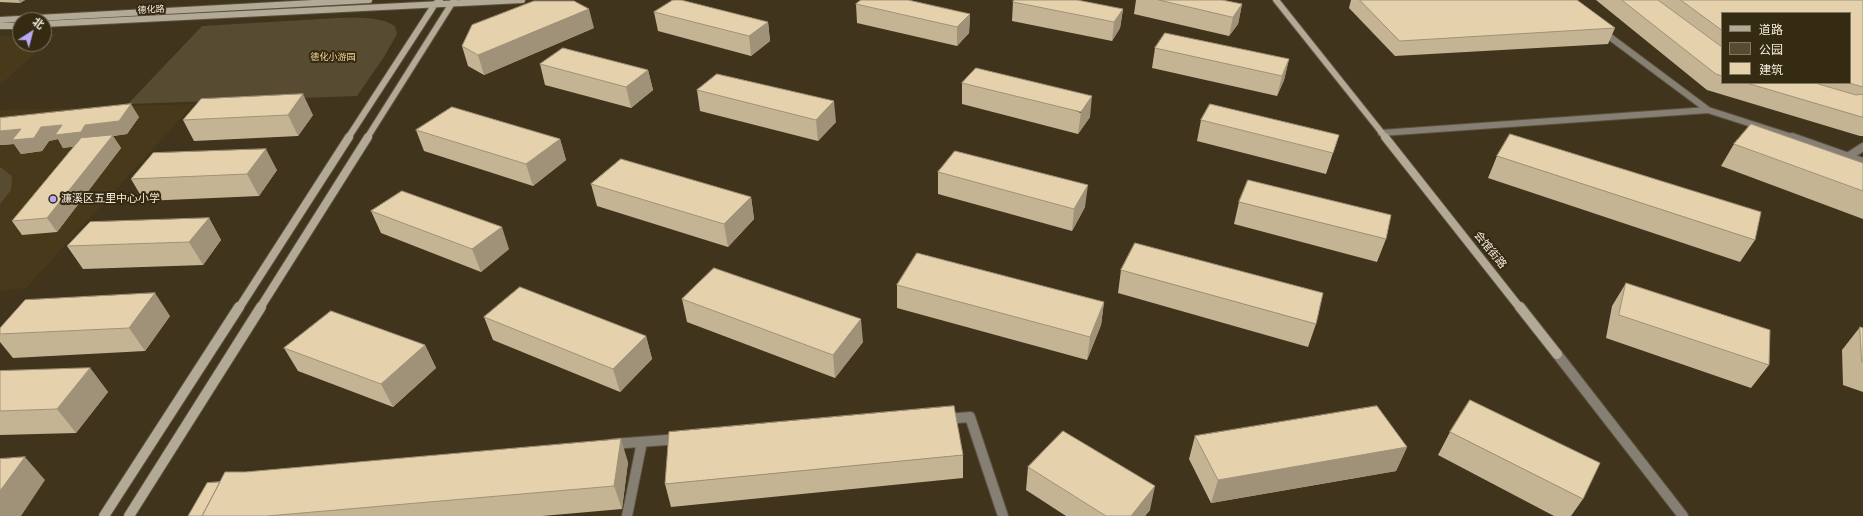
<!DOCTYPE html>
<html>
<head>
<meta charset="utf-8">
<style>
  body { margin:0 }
  #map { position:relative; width:1863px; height:516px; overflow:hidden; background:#40341c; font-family:"PT Sans","Noto Sans SC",sans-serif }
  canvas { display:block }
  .legend { position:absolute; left:1721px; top:12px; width:130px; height:72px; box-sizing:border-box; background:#352a12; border:1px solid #817864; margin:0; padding:5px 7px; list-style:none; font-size:12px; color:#f4ecde }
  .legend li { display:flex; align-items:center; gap:8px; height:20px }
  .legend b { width:20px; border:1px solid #817864 }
  .north { position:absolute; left:12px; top:12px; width:40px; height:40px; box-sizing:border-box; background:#352a12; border:1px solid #817864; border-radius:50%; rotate:36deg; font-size:11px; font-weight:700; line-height:16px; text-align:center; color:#f4ecde }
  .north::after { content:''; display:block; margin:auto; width:14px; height:18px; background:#baaaf6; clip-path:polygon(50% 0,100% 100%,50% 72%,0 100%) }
</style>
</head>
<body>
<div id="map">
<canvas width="1863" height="516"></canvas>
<ul class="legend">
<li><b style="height:5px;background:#b2a997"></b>道路</li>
<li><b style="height:11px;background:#574b32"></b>公园</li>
<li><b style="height:11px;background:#e5d1ac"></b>建筑</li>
</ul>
<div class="north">北</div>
</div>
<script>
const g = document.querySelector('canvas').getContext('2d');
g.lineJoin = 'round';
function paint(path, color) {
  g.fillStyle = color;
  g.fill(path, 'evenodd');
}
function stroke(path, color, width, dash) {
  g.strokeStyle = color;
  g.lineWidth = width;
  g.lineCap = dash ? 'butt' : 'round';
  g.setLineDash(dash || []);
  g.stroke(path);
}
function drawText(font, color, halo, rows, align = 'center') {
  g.font = font + ' "PT Sans","Noto Sans SC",sans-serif';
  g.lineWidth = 4;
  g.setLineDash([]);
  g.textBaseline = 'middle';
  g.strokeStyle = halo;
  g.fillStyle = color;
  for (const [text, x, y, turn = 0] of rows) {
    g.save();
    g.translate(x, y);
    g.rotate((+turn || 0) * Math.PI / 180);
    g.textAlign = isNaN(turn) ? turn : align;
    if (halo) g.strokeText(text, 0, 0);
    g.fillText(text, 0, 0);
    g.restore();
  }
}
paint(new Path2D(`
  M44 34H57L0 85V36L20 35V44H44Z
  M194 104 26 288 0 291V110Z`), '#48391a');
paint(new Path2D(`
  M338 18C358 18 378 16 395 26L397 34 384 57 357 96 128 104 202 26Z
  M0 167 12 176 11 190 0 204Z`), '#574b32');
const streetFar2 = new Path2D(`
  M1602 31 1708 110 1795 138
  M1381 133 1708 110`);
const streetFar1 = new Path2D(`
  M1792 137 1863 162
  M1849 156 1863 147`);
const street = new Path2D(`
  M1557 354 1683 516
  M946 419 970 417 1003 516
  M613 444 679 439
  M627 516 642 442`);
const secondaryFar2 = new Path2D(`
  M1276 0 1386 138
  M0 20 369 0
  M44 24 522 0
  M0 26H20
  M348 138 435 4 440 0
  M367 138 454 0`);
const secondaryFar1 = new Path2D(`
  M1385 137 1520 308
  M239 308 349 137
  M260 308 368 137`);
const secondary = new Path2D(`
  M1520 307 1557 354
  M104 516 239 307
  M129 516 261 307`);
stroke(streetFar2, '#5d513b', 8);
stroke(streetFar1, '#5d513b', 10);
stroke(street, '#5d513b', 12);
stroke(secondaryFar2, '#5d513b', 8);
stroke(secondaryFar1, '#5d513b', 10);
stroke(secondary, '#5d513b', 12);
stroke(streetFar2, '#857f74', 6);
stroke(streetFar1, '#857f74', 8);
stroke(street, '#857f74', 10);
stroke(secondaryFar2, '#b2a997', 6);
stroke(secondaryFar1, '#b2a997', 8);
stroke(secondary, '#b2a997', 10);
paint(new Path2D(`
  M0 0H25L20 3 0 2Z
  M1136 0H1222L1242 4 1238 24 1229 36 1134 14Z
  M1351 0H1577L1615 28 1608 44 1395 56 1349 8Z
  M1596 0H1863V136H1860L1707 90ZM1722 13 1850 83H1722Z
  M1013 2 1123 9 1120 28 1112 41 1012 21Z
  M856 4 970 14 969 33 957 46 857 23Z
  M654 12 768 22 770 41 751 56 658 31Z
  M594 28 484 75 468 66 462 46Z
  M1155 48 1289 59 1284 80 1277 96 1152 68Z
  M540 64 648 70 653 90 631 108 545 85Z
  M976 68 1090 117 1078 134 962 104V83Z
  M697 90 836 122 818 141 700 111Z
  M201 99 313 115 298 136 194 141 183 120Z
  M139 117 127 134 113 136 121 148 57 232 22 235 12 221 74 146 63 148 58 139 49 141 42 151 21 154 14 144 0 145V118Z
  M1201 120 1339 135 1326 174 1197 141Z
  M416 130 560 139 566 160 533 186 424 151Z
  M1734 144 1863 163V219L1721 166Z
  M1497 156 1755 240 1740 262 1488 178Z
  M277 170 259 196 144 201 131 179Z
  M938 172 1085 207 1072 231 938 194Z
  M591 184 751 197 754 219 728 247 597 206Z
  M1239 202 1386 239 1377 262 1234 224Z
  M371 211 509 249 481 272 381 233Z
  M209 218 221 240 203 265 83 269 67 246Z
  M1121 270 1316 324 1308 347 1118 293Z
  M1626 283 1769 365 1751 388 1606 338 1612 306Z
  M897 285 1104 302 1101 325 1087 360 897 308Z
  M682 299 863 342 835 378 687 322Z
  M170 316 145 351 13 358 0 342V328Z
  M484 317 646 336 652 359 620 392 493 340Z
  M1860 327 1863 328V392L1843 385 1842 350Z
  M425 345 436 368 393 407 298 371 284 348Z
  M90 368 108 392 76 433 0 435V371Z
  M1450 432 1583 499 1571 516H1554L1438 455Z
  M1195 436 1407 447 1396 471 1211 503 1189 459Z
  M963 455V478L671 507 665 484Z
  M628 462 622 509 542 516H188L220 482Z
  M1028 467 1150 510 1145 516H1066L1026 490Z`), '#c5b494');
paint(new Path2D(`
  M18 0H25L20 3Z
  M1242 4 1238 24 1229 36 1233 17Z
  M589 9 594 28 484 75 478 55Z
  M1123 9 1120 28 1112 41 1114 22Z
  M970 14 969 33 957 46V27Z
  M768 22 770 41 751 56 749 36Z
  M1289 59 1284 80 1277 96 1282 76Z
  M648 70 653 90 631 108 626 87Z
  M303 94 313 115 298 136 288 115Z
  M1092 96 1090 117 1078 134 1081 112Z
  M834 101 836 122 818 141 816 120Z
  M131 104 139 117 127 134 113 136 121 148 57 232 47 218 89 145 63 148 58 139 49 141 42 151 21 154 14 144 0 145V131L62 125H85Z
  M560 139 566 160 533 186 526 164Z
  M266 149 277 170 259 196 247 174Z
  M1088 185 1085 207 1072 231 1074 209Z
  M751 197 754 219 728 247 724 224Z
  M209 218 221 240 203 265 189 242Z
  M502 227 509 249 481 272 472 249Z
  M155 293 170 316 145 351 129 328Z
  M1104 302 1101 325 1087 360 1090 337Z
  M861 319 863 342 835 378 833 355Z
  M646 336 652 359 620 392 613 369Z
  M425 345 436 368 393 407 381 384Z
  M90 368 108 392 76 433 57 409Z
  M621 439 628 462 622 509 614 486Z
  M1407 447 1396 471 1211 503 1218 480Z
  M25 457 45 480 21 516H0V491Z
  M1155 486 1150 510 1145 516H1131Z`), '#a09278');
const building = new Path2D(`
  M673 0H681L768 22 749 36 654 12Z
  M861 0H908L970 14 957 27 856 4Z
  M1014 0H1077L1123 9 1114 22 1013 2Z
  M1159 0H1222L1242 4 1233 17Z
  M1360 0H1577L1615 28 1400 41Z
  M1622 0H1658L1722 47V76L1716 74Z
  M1681 0H1863V87L1849 83H1850V13H1722V30Z
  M534 1H574L589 9 478 55 462 46 472 25Z
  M1165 33 1289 59 1282 76 1155 48Z
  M563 48 648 70 626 87 540 64Z
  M976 68 1092 96 1081 112 962 83Z
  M717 74 834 101 816 120 697 90Z
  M1747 83H1815L1856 95 1863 94V117Z
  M303 94 288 115 183 120 201 99Z
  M131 104 119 121 85 125 81 132 55 135 62 125 41 127 34 138 12 140 21 129 0 131V118Z
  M1210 104 1339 135 1333 153 1201 120Z
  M452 107 560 139 526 164 416 130Z
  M1751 124 1863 163V191L1734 144Z
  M1510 134 1761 212 1755 240 1497 156Z
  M113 135 47 218 12 221 81 138Z
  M266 149 247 174 131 179 153 153Z
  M955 151 1088 185 1074 209 938 172Z
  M621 159 751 197 724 224 591 184Z
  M1248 180 1391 215 1386 239 1239 202Z
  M402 191 502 227 472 249 371 211Z
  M209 218 189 242 67 246 90 222Z
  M1135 243 1323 293 1316 324 1121 270Z
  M917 253 1104 302 1090 337 897 285Z
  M714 268 861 319 833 355 682 299Z
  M1626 283 1770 330 1769 365 1619 315Z
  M520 287 646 336 613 369 484 317Z
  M155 293 129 328 0 334V328L25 300Z
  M331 311 425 345 381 384 284 348Z
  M1860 327 1863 328V362H1862Z
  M90 368 57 409 0 411V371Z
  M1470 400 1600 463 1583 499 1450 432Z
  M954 406 963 455 665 484 669 432Z
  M1377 406 1407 447 1218 480 1195 436Z
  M1063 431 1155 486 1131 516H1106L1028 467Z
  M621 439 614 486 267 516H202L225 472H245Z
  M25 457 0 491V459Z
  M220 482 202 516H188L207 483Z`);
paint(building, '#e5d1ac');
stroke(building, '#a09278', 1);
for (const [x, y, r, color] of [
  [53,199,4,"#baaaf6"]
]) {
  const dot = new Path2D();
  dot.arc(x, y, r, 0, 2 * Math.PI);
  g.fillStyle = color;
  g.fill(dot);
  stroke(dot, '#352a12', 1.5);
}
drawText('9px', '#f4ecde', '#352a12', [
  ["德化路",151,10,-3]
]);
drawText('9px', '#f7d89b', '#352a12', [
  ["德化小游园",333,57]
]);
drawText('11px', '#f4ecde', '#352a12', [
  ["濂溪区五里中心小学",61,199]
], 'left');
drawText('11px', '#f4ecde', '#352a12', [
  ["会馆街路",1490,250,51]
]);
</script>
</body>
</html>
